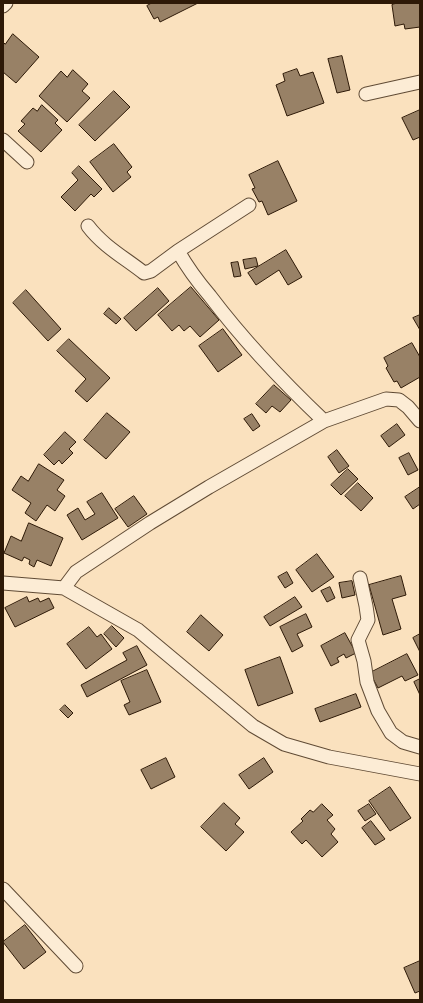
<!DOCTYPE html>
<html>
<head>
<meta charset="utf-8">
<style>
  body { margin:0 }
  #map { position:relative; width:423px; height:1003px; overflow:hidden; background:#fae1be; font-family:"Gentium Book Plus",serif }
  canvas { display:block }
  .frame { position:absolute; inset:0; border:4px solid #2d1907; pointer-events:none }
</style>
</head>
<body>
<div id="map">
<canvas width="423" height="1003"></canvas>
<div class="frame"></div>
</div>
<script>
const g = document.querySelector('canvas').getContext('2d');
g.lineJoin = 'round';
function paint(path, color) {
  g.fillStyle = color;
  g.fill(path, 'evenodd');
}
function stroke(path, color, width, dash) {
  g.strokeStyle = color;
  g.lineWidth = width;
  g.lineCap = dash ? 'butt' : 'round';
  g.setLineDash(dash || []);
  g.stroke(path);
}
const building = new Path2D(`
  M152 3H198L160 22 158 17 154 19 147 6Z
  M397 3H420V27L405 29 404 24 395 26 392 5Z
  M13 34 39 57 16 83 3 72V42L5 44Z
  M342 56 350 90 337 93 328 59Z
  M297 69 300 76 313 72 324 103 287 116 276 85 285 81 283 74Z
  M73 70 88 84 82 91 90 98 67 122 39 96 61 71 67 77Z
  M114 91 130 107 95 141 79 125Z
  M42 105 58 120 55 123 62 130 41 152 18 131 25 124 21 121 33 108 37 111Z
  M420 110V137L413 140 402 118Z
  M114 144 132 167 127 172 131 177 113 192 90 162Z
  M278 161 297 201 268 215 262 201 259 202 252 189 255 188 249 175Z
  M79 166 102 189 94 197 91 194 75 211 61 197 78 180 72 173Z
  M286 250 302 277 288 285 279 270 256 285 248 273Z
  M256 258 258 266 245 269 243 260Z
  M238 262 241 276 234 277 231 263Z
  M191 287 219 320 200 337 190 326 184 331 179 325 172 331 158 315Z
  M158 288 169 301 136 331 124 318Z
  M26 290 61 329 48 341 13 303Z
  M109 308 121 319 116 324 104 314Z
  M420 315V330L413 318Z
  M223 329 242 355 218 372 199 346Z
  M69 339 110 378 87 402 75 391 86 379 57 351Z
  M412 343 420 357V377L401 388 397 381 394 382 386 368 388 366 384 358Z
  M274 385 291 400 280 412 272 406 266 413 256 404Z
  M107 413 130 432 106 459 84 440Z
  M252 414 260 426 253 431 244 419Z
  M397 424 405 435 389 447 381 436Z
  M65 432 76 442 69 449 73 453 62 464 59 460 54 465 44 455Z
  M337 450 349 466 339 473 328 457Z
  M409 453 418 470 408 475 399 458Z
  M39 464 64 480 57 490 65 496 55 511 47 505 36 521 25 513 31 503 12 490 21 476 28 481Z
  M348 469 358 479 341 495 331 485Z
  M358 483 373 498 361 511 345 496Z
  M420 487V504L413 509 405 497Z
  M102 493 118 518 82 540 67 515 78 508 85 520 95 514 87 502Z
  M134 496 147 514 128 527 115 509Z
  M29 523 63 538 51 566 37 560 34 567 29 564 30 560 24 557 22 561 4 553 11 536 21 541Z
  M317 554 334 577 312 592 296 570Z
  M287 572 293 583 285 588 278 577Z
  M401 576 406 595 392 599 401 629 383 635 369 585Z
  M352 581 355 595 342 598 339 583Z
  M330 587 335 598 327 602 321 591Z
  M27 597 29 602 38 598 40 602 49 598 54 608 15 627 5 608Z
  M295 597 302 607 270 626 264 617Z
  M306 614 312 627 297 634 303 646 292 652 280 627Z
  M201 615 223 635 209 651 187 632Z
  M112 626 124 638 116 647 104 634Z
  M89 627 97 637 101 634 112 649 86 669 67 644Z
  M345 633 356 653 346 658 344 654 337 658 339 662 331 666 321 646Z
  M420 634V652L413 638Z
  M137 646 147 665 87 697 81 685 127 660 123 653Z
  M407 654 418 675 405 681 402 676 378 688 370 673Z
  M280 657 293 693 258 706 245 670Z
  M147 670 161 702 129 715 124 705 130 702 121 681Z
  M420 679V695L414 682Z
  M356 694 361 707 320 722 315 709Z
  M65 705 73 713 68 718 60 710Z
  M166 758 175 777 151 789 141 770Z
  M264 758 273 772 249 789 239 775Z
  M390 787 411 818 390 831 369 801Z
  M224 803 240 818 235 824 244 832 226 851 201 827Z
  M322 804 333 815 327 820 335 829 331 834 338 842 322 857 306 840 302 844 291 832 303 821 301 819 310 810 313 812Z
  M369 804 376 814 365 821 358 811Z
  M371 821 385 839 375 845 362 828Z
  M25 925 46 952 24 969 3 942Z
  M420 961V991L415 993 404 968Z`);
paint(building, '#988166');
stroke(building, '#2d1907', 1);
const street = new Path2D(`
  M3 6 6 3
  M366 94 420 82
  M3 140 27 162
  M249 205 178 251C187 267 198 282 210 296 244 341 283 382 324 421
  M88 226C103 246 125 258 144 273L151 271 178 251
  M360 578 366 606 368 620 358 640 364 661 367 682 378 711 391 733 403 742 420 747
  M3 583 64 588 138 630 253 726 284 744 329 757 420 774
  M64 588 76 572 150 523 209 487 324 421 386 399 399 400 408 407 420 421
  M3 889 76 966`);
stroke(street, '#604b35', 15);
stroke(street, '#fcecd5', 13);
</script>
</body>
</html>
